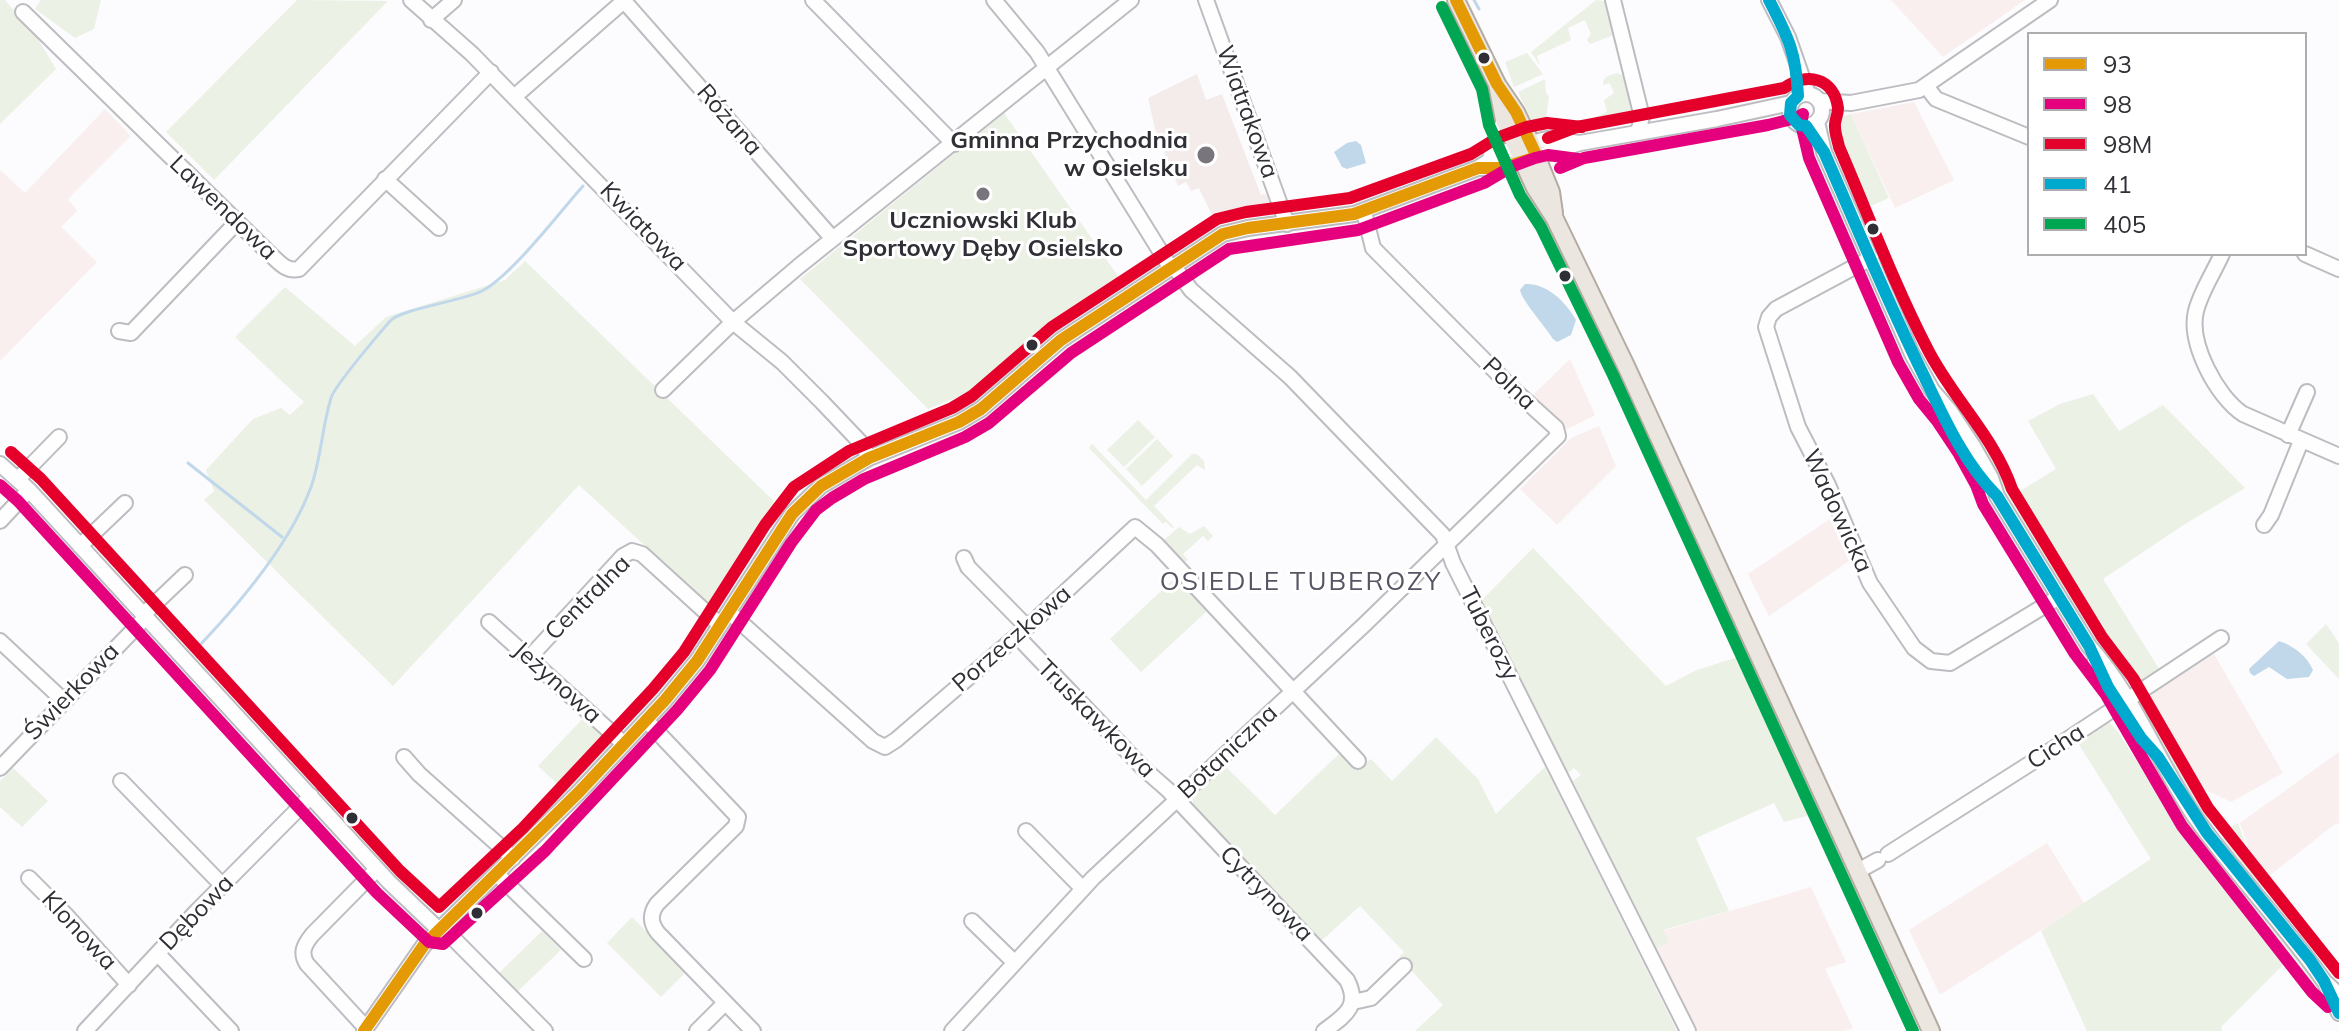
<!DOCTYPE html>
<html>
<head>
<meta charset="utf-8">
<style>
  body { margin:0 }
  #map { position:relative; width:2339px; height:1031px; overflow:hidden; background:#fcfbfd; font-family:Mulish,sans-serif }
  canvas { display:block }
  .legend { position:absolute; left:2027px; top:32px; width:280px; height:224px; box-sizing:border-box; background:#fff; border:2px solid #adacaf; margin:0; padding:10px 14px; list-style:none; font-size:24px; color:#312f36 }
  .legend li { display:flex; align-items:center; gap:16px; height:40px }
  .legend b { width:40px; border:2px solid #adacaf }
</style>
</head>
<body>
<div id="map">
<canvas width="2339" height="1031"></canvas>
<ul class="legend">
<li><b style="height:10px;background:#e39a05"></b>93</li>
<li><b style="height:10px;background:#e5007d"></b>98</li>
<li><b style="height:10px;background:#e4002b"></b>98M</li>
<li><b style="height:10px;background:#00a9ce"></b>41</li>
<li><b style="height:10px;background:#00a651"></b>405</li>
</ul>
</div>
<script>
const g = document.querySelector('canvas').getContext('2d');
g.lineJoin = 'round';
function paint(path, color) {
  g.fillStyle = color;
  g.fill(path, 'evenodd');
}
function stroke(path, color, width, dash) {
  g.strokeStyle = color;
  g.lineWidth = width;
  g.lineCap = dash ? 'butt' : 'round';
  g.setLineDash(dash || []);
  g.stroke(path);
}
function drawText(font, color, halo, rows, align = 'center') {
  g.font = font + ' Mulish,sans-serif';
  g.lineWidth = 6;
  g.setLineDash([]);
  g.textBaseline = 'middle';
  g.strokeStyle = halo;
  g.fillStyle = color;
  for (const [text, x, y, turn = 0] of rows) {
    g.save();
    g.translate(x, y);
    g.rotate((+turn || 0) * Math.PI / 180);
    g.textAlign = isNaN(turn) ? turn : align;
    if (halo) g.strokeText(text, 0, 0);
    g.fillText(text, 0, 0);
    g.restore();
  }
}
paint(new Path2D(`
  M1891 0H2025L1943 57Z
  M1914 102 1954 180 1895 208 1851 114Z
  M105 109 131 136 68 199 77 211 61 227 97 262 0 361V170L25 193Z
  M1570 359 1595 415 1567 429 1531 397Z
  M1599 426 1616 466 1557 525 1520 489 1571 438Z
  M1830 519 1849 561 1769 616 1748 574Z
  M2214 654 2283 773 2231 802 2202 788 2145 698Z
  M2339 752V825L2336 823 2268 877 2253 860 2240 823Z
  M2047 843 2084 903 1940 995 1909 930Z
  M1811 887 1846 962 1825 969 1853 1028 1844 1031H1698L1655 949 1669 943 1663 931Z`), '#f9efee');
paint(new Path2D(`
  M1197 74 1206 100 1222 94 1261 195 1268 194 1270 208 1212 215 1199 188 1191 191 1186 182 1178 186 1155 129 1148 98Z`), '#f4ecea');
paint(new Path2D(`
  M0 0H5L38 39 56 69 0 124Z
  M41 0H101L94 29 75 38 35 9Z
  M297 0 388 1 214 180 166 132Z
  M1596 0 1603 1 1609 9 1614 35 1590 44 1587 40 1591 34 1585 20 1568 28 1571 40 1537 56 1540 66 1531 52Z
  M1527 53 1543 74 1514 87 1505 62Z
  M1617 73 1627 77 1635 116 1584 122 1607 112 1604 100 1614 93 1610 83 1603 85C1603 76 1610 75 1617 73Z
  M1545 79 1546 93 1549 97 1545 125 1542 128 1531 119 1518 92Z
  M1004 113 1118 276 1117 280 1048 328 972 391 928 409 800 279Z
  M1851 114 1889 198 1868 207 1836 128 1840 117Z
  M525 261 780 507 717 612 579 485 393 686 204 500 214 491 206 470 253 419 281 408 290 415 304 402 235 337 285 287 355 346 386 317 505 280Z
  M1026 349 1027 353 1013 375 982 403 959 415 954 411 949 413 947 405 975 393Z
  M2093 394 2119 431 2163 405 2245 488 2185 524 2103 579 2161 672 2139 688 2128 670 2120 675 2094 638 2105 628 2098 618 2085 625 1984 455 1985 445 1993 440 1990 451 2017 493 2056 469 2028 421 2060 404Z
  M1138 420 1155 437 1124 467 1107 450Z
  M1157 439 1173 456 1142 486 1126 469Z
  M1092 444 1146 500 1192 454H1197L1204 461 1205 470 1197 465 1154 506 1174 527 1172 528 1166 522 1163 524 1089 448Z
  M1204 526 1213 536 1208 541 1203 536 1183 554 1188 560 1184 562 1164 540 1179 527 1190 534Z
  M1533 548 1666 686 1697 670 1741 656 1801 782 1814 814 1784 822 1774 803 1696 838 1729 911 1663 930 1669 943 1655 949 1573 781 1581 775 1574 768 1568 773 1481 601Z
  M1176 577 1207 611 1141 672 1110 639Z
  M2326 624 2339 643V679L2306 644Z
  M2139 699 2214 821 2203 816 2138 706Z
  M586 715 611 739 612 744 567 793 538 766Z
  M2117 717 2128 729 2189 819 2304 963 2335 1015 2333 1017 2300 967 2184 821Z
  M2107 720 2118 732 2191 845 2286 962 2221 1027 2222 1031H2087L2041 931 2151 859 2078 743Z
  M1436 737 1478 779 1496 814 1545 767 1677 1031H1415L1443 1005 1399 957 1404 952 1360 906 1321 941 1195 811 1192 797 1226 767 1275 815 1341 752 1358 768 1371 759 1392 781Z
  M13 768 48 801 22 827 0 807V781Z
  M2238 823 2251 861 2266 878 2261 882 2266 888 2260 887 2222 839 2225 830Z
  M632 917 686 972 661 997 607 943Z
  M542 931 561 950 517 992 499 973Z`), '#ebf1e5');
paint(new Path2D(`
  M1356 141 1361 145 1366 163 1347 169 1342 167 1334 152 1347 143Z
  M1525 284C1547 283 1566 302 1576 320L1571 335 1557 342 1553 339C1545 326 1522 301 1520 290Z
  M2279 641C2294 646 2307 656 2313 670L2309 677 2287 679 2269 667 2254 676 2250 673 2249 669Z`), '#c0d8ea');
stroke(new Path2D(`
  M1474 0 1479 9
  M188 463 282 537
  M199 646C240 603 290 544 311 487 321 459 322 427 331 398 335 385 379 334 390 321 401 309 462 301 482 291 512 275 559 213 583 186`), '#c0d8ea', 3);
const minor = new Path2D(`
  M411 0 472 54 733 322 782 362 822 402 861 443 869 458
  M813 0 954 144
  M994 0 1037 52 1170 267
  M1206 0 1287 224
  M1613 0 1642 117 1638 132
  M1769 0 1788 37 1808 94
  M624 1 833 239
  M23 12 270 254C279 262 286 272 299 269L491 72
  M431 20 454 0
  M1926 86 1936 99 2029 137
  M1790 110a16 16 0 1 1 32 0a16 16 0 1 1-32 0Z
  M514 97 625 0
  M1819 101 1851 103 1919 90 2050 0
  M1817 122 1824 152 1912 354 1932 390 1950 411 1973 446 1991 478 1997 496 2089 646C2135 697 2157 761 2195 817 2235 874 2284 924 2324 981L2339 995
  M1489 161 1504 120
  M1479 168H1502L1580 143 1717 119 1791 103
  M385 179 439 228
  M2222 254C2214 272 2201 291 2196 311 2188 343 2217 397 2243 414L2339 456
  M2305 254 2339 269
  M1871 258 1776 309 1769 317 1766 327 1798 427 1828 485 1870 583 1914 648 1931 661 1950 663 2059 597
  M1173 265 1191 290 1290 377 1443 535 1453 563 1688 1031
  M119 331 131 333 237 222
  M663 390 733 322 799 266 1131 0
  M1938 406 1951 433 1985 484
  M2288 435 2307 392
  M0 464 29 490 389 882 435 926 456 941 545 1031
  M18 479 59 437
  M0 521 29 490
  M2264 525 2271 515 2301 441
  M80 546 125 503
  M964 558 968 567 1027 627
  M729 612 873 741 885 747 896 740 1033 622 1135 527 1157 545 1358 761
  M143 615 185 575
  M489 622 624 744
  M1017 636 1144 769 1168 790 1347 980C1361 1007 1344 1016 1324 1031
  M0 641 63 700
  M529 658 623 556 632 551 642 554 720 625
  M2095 661 2108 687 2147 745
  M646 720 738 817 736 826 657 904C650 914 650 923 658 933L753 1031
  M404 757 419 774 513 858
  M0 768 145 618
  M121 781 222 885
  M1026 831 1083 889
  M1888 854 2056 747 2221 638
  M1858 871 1878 860
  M497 874 584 959
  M29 878 66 915 129 985
  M972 921 1014 962
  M158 954 231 1031
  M2326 985 2339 1013
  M1353 1002 1371 998 1404 966
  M366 1028 307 964C300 953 304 945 312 935L377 869
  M85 1031 197 911 311 796
  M364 1031 424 945 580 791 665 700 697 661 792 514 821 486 869 458 959 422 981 409 1061 340 1223 234 1248 228 1354 214 1478 168 1504 152 1531 143 1547 139 1580 143
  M697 1031 725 1003
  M952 1031 1093 878 1364 625 1558 436 1556 428 1515 391 1373 248 1364 212`);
const major = new Path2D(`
  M1456 0 1497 84 1516 112 1531 143 1551 192 1554 213
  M1497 84 1504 120 1535 188 1555 219 1627 368 1931 1031`);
stroke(minor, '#bdbcc0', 18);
stroke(major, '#b4aba1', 20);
stroke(minor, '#fffeff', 14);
stroke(major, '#ebe6e0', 16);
stroke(new Path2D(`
  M1456 0 1497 84 1516 112 1537 157
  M364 1031 424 945 580 791 665 700 697 661 792 514 821 486 869 458 959 422 981 409 1061 340 1223 234 1248 228 1354 214 1478 168H1502L1537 157`), '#e39a05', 12);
stroke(new Path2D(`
  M1560 168 1584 158 1768 125 1796 118 1803 114 1801 124 1809 158 1898 362 1919 399 1937 421 1959 454 1976 485 1983 504 2075 654 2106 695 2182 826 2312 992 2328 1007
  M0 485 18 501 377 893 429 942 443 944 545 851 677 710 710 670 791 543 816 510 832 498 864 479 965 437 989 423 1071 353 1229 249 1358 230 1484 183 1511 167 1535 158 1548 155 1578 159`), '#e5007d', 12);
stroke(new Path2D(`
  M1548 138 1577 127 1784 88C1806 72 1834 77 1838 108 1838 116 1834 121 1835 127 1835 134 1838 141 1839 147 1868 214 1894 284 1927 348 1952 398 1994 436 2012 489L2102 637 2133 678 2208 808 2339 973
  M11 452 41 479 400 871 439 907 523 828 653 689 684 652 765 525 794 487 849 451 952 408 972 396 1052 327 1217 219 1246 212 1350 198 1471 154 1497 138 1527 127 1547 123 1582 127`), '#e4002b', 12);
stroke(new Path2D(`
  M1769 0C1789 39 1796 52 1798 96L1791 103 1790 115 1799 125 1806 126 1824 152C1857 227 1888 303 1924 376 1944 418 1964 463 1997 496L2089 646 2108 687 2141 738 2158 757 2207 833 2310 960 2324 981 2339 1013`), '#00a9ce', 12);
stroke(new Path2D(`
  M1442 7 1482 89 1489 125 1520 195 1541 227 1613 375 1913 1031`), '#00a651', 12);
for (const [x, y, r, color] of [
  [1484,58,7,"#312f36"],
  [1206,155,10,"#78767c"],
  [983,194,8,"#78767c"],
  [1873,229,7,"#312f36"],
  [1565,276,7,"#312f36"],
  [1032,345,7,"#312f36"],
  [352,818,7,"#312f36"],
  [477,913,7,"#312f36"]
]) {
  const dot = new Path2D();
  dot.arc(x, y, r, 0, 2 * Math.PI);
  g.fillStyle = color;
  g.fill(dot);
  stroke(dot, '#fff', 3);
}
drawText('24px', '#312f36', '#fff', [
  ["Wiatrakowa",1247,112,70],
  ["Różana",729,120,49],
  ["Lawendowa",223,208,44],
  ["Kwiatowa",643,227,46],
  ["Polna",1509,384,44],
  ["Wadowicka",1837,511,65],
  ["Centralna",588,598,-45],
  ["Tuberozy",1489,634,63],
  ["Porzeczkowa",1012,639,-41],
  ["Jeżynowa",557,683,42],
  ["Świerkowa",72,692,-46],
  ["Truskawkowa",1096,719,45],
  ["Cicha",2056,747,-33],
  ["Botaniczna",1228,752,-43],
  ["Cytrynowa",1266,894,46],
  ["Dębowa",197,913,-46],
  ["Klonowa",79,931,47]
]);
drawText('bold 24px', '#312f36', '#fff', [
  ["Gminna Przychodnia",1188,141],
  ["w Osielsku",1188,169],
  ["Uczniowski Klub",983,221,"center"],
  ["Sportowy Dęby Osielsko",983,249,"center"]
], 'right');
g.letterSpacing = '2px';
drawText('26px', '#585464', '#fff', [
  ["OSIEDLE TUBEROZY",1301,582]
]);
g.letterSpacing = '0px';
</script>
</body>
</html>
